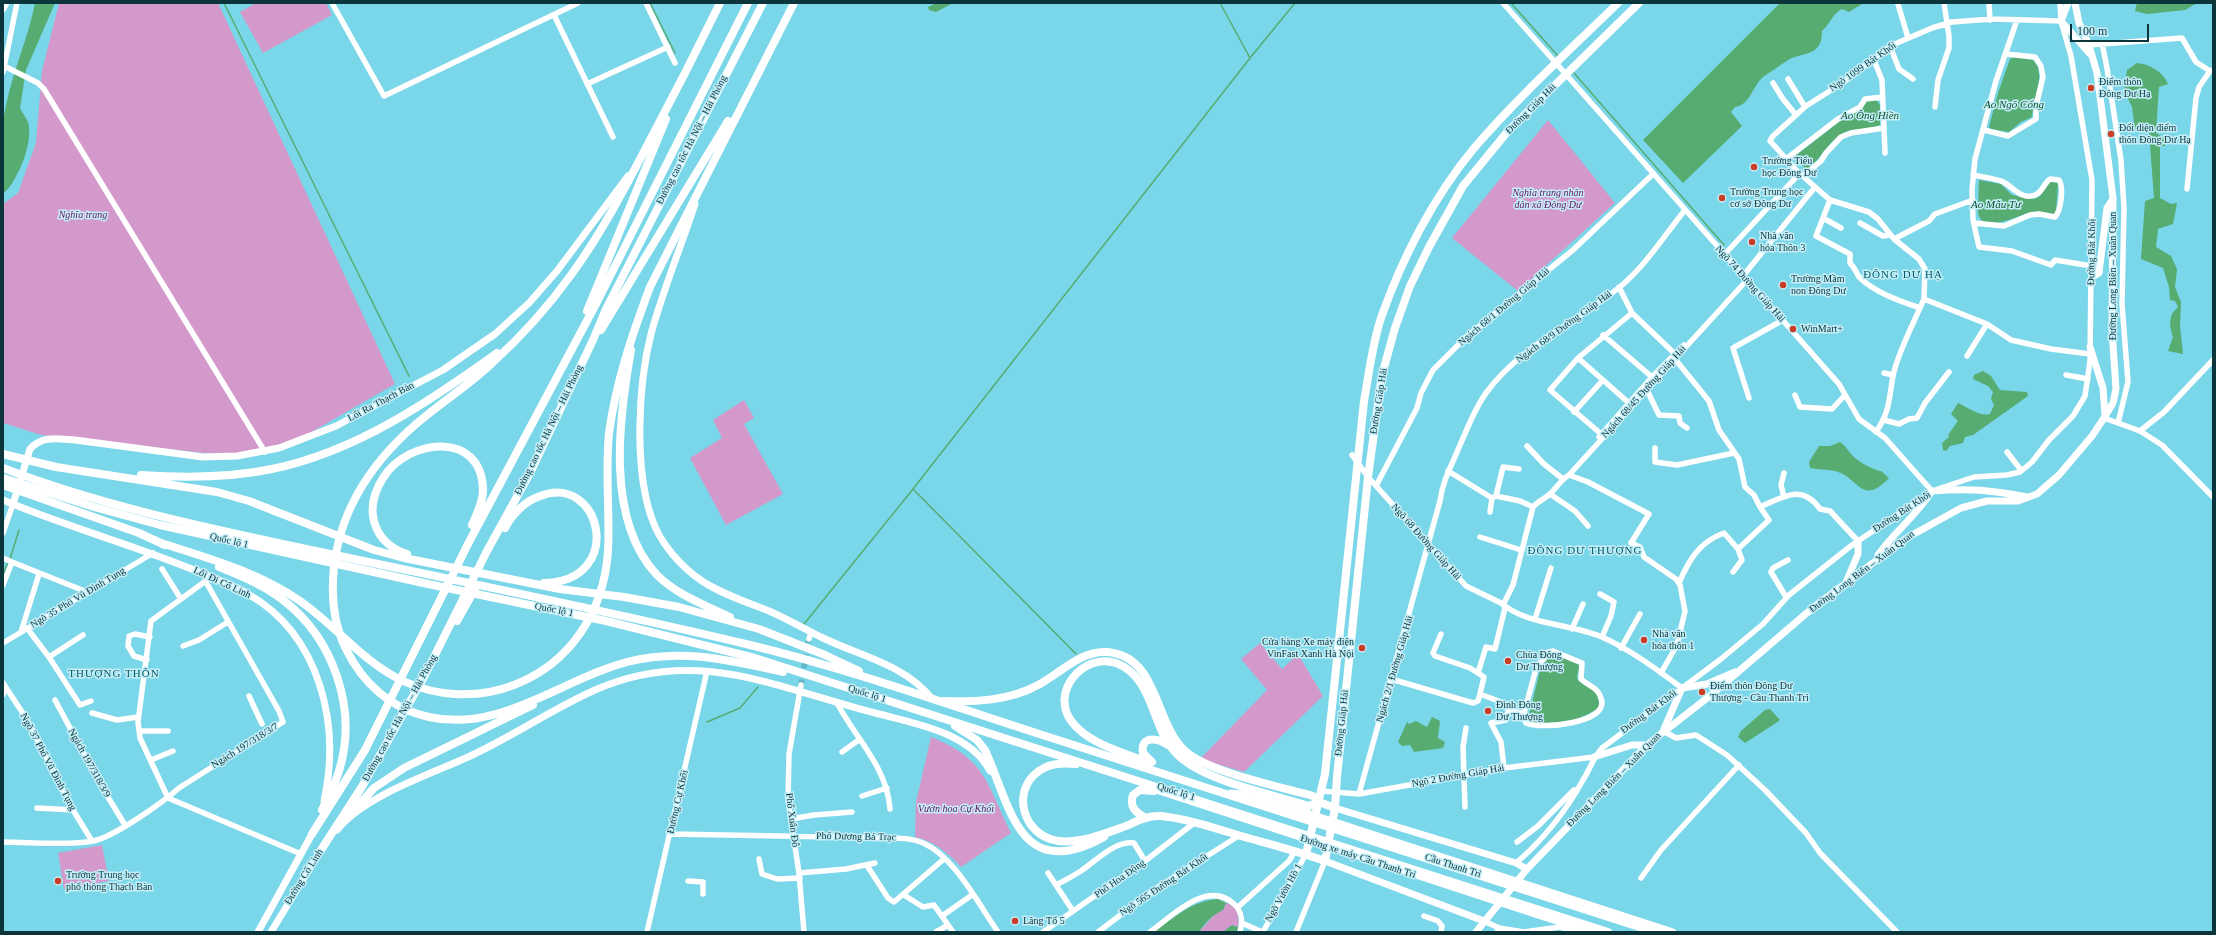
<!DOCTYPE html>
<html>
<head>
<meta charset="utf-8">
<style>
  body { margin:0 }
  #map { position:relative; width:2216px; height:935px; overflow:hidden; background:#7ad6e9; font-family:Georgia,serif }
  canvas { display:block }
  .frame { position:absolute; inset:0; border:4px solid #0b343b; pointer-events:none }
  .scale { position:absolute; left:2070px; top:24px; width:79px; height:18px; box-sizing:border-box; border:2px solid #0b343b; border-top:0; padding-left:5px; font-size:12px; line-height:14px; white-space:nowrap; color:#0b343b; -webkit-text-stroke:3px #c5eff8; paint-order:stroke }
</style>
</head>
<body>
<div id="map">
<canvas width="2216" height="935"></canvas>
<div class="frame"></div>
<div class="scale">100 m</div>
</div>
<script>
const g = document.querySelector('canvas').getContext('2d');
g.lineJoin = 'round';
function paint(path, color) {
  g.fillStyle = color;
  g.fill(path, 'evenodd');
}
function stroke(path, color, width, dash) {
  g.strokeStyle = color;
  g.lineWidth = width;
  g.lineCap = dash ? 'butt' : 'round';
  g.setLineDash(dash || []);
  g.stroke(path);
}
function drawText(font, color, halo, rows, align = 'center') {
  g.font = font + ' Georgia,serif';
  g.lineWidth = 3;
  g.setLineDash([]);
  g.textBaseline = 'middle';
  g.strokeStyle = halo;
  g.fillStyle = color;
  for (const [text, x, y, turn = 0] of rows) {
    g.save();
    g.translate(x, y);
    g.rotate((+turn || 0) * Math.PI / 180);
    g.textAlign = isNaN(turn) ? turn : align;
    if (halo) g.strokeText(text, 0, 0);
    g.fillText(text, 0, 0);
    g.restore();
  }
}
paint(new Path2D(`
  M59 3H218L395 384 296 441 243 454 204 453 41 435 3 423V204L18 193 36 143 42 71Z
  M256 3H326L332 15 263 53 240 12Z
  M1548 120 1615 203 1518 291 1452 238Z
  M744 400 754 418 744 424 783 494 726 525 690 458 722 438 713 420Z
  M1260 643 1282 669 1298 654 1323 696 1244 772 1200 759 1267 690 1241 659Z
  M931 737C986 759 987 784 1011 833L961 867C948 853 934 841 915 837L916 802Z
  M102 845 109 881 64 889 58 853Z
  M1226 903C1237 905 1240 917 1238 927L1232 925 1223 932H1199L1215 914 1223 910Z`), '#d499cb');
paint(new Path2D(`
  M35 3H55L26 70 20 108C22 113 26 117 28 122 34 141 18 181 3 194 3 172 1 148 3 126 7 83 27 44 35 3Z
  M936 3H953L936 12 929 10 928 7Z
  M1780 3H1864L1849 12 1842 9C1833 13 1830 24 1822 31 1822 54 1809 52 1792 58 1787 60 1768 74 1763 77 1752 87 1750 105 1735 107L1731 112 1742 126 1683 183 1643 140Z
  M2137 3H2197L2185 10 2147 14 2135 11Z
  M2014 57 2033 60C2047 72 2033 101 2032 117L2021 122 2009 132 1990 129 1989 127 1998 93 2010 59Z
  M2137 63C2150 64 2163 72 2168 84L2159 87 2156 133 2167 140 2165 146H2160V198L2171 204 2177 203 2173 224 2158 229 2156 247 2171 256 2177 269 2175 287 2181 302 2180 326 2183 354 2168 351 2173 337C2169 326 2168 315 2178 307L2175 301 2170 300 2169 287 2163 268 2141 259 2145 201 2154 198 2149 132 2135 130 2132 107 2124 91 2127 70Z
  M1876 100 1880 105V125C1868 131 1854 127 1843 133 1827 142 1821 160 1807 169L1795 161V156L1866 101Z
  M1979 180 2001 184 2012 195 2034 199 2040 196 2050 181 2058 183 2056 211 2054 214C2047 215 2041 211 2033 212 2021 213 1981 237 1978 212Z
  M1983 371 1991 376 2000 390 2027 392 2028 396 1973 435 1965 437 1963 443 1950 446 1946 451 1943 450 1942 443 1949 437 1948 435 1958 421 1951 414 1958 403C1967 407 1980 417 1990 414L1994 405 1991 399 1993 392 1988 386 1973 379 1974 375Z
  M1840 442C1846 446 1848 451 1853 456 1857 461 1875 471 1881 471L1889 478C1861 507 1859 477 1835 471 1827 469 1818 470 1810 468L1809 462 1819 446H1830Z
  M1553 653 1580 664 1577 676 1578 680 1597 693 1600 707C1582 720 1555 727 1532 722L1529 715 1541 666 1545 663 1550 655Z
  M1770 709 1780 720 1776 723 1745 743 1738 737 1741 731 1765 710Z
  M1432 717 1440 721 1438 738 1445 742 1443 748 1414 752 1410 745 1402 746 1398 742 1407 722 1409 724 1416 721 1427 727Z
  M1218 899 1226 903 1223 910C1212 915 1206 922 1199 932H1154C1174 917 1192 901 1218 899Z
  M1232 925 1238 927 1237 932H1223Z`), '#56ac71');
stroke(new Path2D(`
  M224 3 409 376
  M650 3 675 53
  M1220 3 1250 58 1295 3
  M1511 3 1558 56
  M1574 73 1724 245
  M913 489 1076 654
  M10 559 19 530
  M3 575 8 562
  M804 624 913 489 1250 58
  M707 722 740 708 758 687`), '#56ac71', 1.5);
stroke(new Path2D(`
  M801 685 809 639`), '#64b6c6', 5.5, [5.5, 3]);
stroke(new Path2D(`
  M332 3 384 96 578 3
  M646 3 675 63
  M1503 3 1839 384 1859 419 1885 438 1932 491
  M1989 3 1990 20
  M1898 4 1908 38
  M3 10 7 3
  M554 15 613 137
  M2017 20 1996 81 1975 159 1972 190 1973 220 1979 247 2012 251 2051 265 2055 260 2092 266
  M2061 21 1992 19 1952 22 1932 28 1890 46 1844 82 1806 106 1773 136 1770 141 1798 172 1830 200 1869 212 1878 219 1894 239 1919 259 1925 269 1924 299 1987 324 2011 340 2051 349 2090 354
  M2102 43 2107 68 2121 160 2124 208 2122 304 2128 382 2118 423
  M2089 45 2182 38 2196 62 2210 71 2213 70
  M1890 46 1899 69 1913 79
  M1873 58 1882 80 1885 153
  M4 66 38 83 44 89 265 452
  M3 72 17 3
  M1788 79 1805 107
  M1773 83 1783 99 1796 115
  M587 84 668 47
  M1935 107 1938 80 1949 48V36L1944 3
  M1984 130 2008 136 2036 119V106L2043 77 2041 66 2035 57 2006 54
  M1786 159 1838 119 1860 107 1865 99 1883 97
  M1973 175C1982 177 1992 178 2001 181 2011 184 2020 201 2035 195 2042 193 2044 183 2050 179L2059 180C2064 187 2061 211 2055 217L2039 214 2030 215 2004 226 1974 223
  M1803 176 1821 161 1826 153 1841 137 1851 133 1884 128
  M2187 189 2196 98 2199 87 2210 71
  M1830 200 1816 236 1850 254V263C1857 270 1856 274 1860 278 1876 293 1900 301 1920 308
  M1823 218 1841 228
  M1860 223 1883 236 1890 235
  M1894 239 1929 221 1935 214 1973 200
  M1724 255 1800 173
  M1743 276 1815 187
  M1619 287 1632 313 1674 353
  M1603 335 1652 377
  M1967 356 1987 324
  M1578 358 1629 403
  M1675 359 1709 401 1719 430 1739 459 1745 487 1754 495 1760 507C1783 497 1802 483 1820 509L1830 511 1858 541
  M1884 373 1893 375
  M2066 375 2088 379
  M1647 390 1659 415 1679 416 1680 423 1687 428
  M1795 395 1800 407 1832 409 1845 395
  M1749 398 1733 348 1783 320
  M1574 412 1603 380
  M2104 418 2140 431 2162 445 2213 497
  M1884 420 1899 424 1909 419 1917 418 1925 403 1949 372
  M2140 431 2164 412 2213 360
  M1876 432C1890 412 1889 398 1893 376 1897 354 1915 320 1924 299
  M1601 434 1550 390 1578 358 1632 313
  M1599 437 1652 377 1684 345
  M1527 446 1544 464 1563 479
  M1655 448V462L1677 465 1734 453
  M2007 452 2021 470
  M1352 455 1368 477 1466 586 1501 603C1528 626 1570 623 1602 637 1631 650 1656 669 1682 688
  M1448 471 1492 498 1496 496 1503 467 1519 469
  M1569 475 1588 482 1649 514 1631 543 1640 547 1644 557 1676 579 1680 585 1685 611 1677 645 1661 673
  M1376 486 1417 408 1421 393 1433 370 1466 337 1573 250 1653 174
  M1938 489 1974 477 2007 475 2020 472 2032 462 2049 440 2073 416 2085 396 2090 361 2092 180 2071 56 2061 21 2060 3
  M1550 494 1575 511 1588 526
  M1496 496 1520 501 1533 507
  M1784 497 1781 485 1784 473
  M1490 512 1492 498
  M3 533 13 504
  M1480 537 1521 550
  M1738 549 1769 520 1760 507
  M3 558 12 562
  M162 569 181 599
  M207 580 151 621 138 722 140 738 168 798 301 854
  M1679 583C1689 560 1699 542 1724 533L1738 549 1742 560 1733 572
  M3 585 12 562 87 592
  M1600 594 1614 602 1611 616 1602 637
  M1786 597 1771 572 1773 568 1788 560
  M1503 605 1513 585 1533 507C1538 501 1545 499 1551 493 1557 487 1561 480 1569 475L1747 280
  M1535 619 1551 568
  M27 628 49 657
  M1572 629 1583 604
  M21 632 39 574
  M1441 634 1433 653 1435 656 1470 668 1478 673
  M83 635 49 657 80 705 91 701
  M809 639 811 632
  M3 643 153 553
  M183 646 199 640 228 622
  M1621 648 1640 614
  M1553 651 1582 663 1581 679C1588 686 1598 687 1601 698 1611 723 1541 730 1526 723L1523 717 1537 665 1544 659 1548 652Z
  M147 660 134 656 128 646 129 636 135 634 150 637
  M1391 679 1473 703 1478 701 1480 694
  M3 683 26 718 73 810 92 841
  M801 685 789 754 788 800 799 873 804 932
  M3 695 5 686
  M249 696 262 724
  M55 700 100 784 125 825
  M837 703C856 739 887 767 890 809
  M1508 710 1524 714
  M92 713 117 720 138 717
  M139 731H168
  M1663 731 1676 738 1696 735 1727 755 1765 790 1806 833 1820 853 1897 932
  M842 752 860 739
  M151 760 173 751
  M1504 768 1501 742 1491 723 1506 720 1509 705 1480 694 1484 677 1478 673 1486 647 1495 649 1505 608
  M1322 791 1359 794 1504 768 1594 757
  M1359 794 1440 501C1443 479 1452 465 1460 445 1468 427 1475 408 1486 393 1521 345 1576 323 1621 286 1646 265 1664 236 1685 210
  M862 796 887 788
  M1465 807 1463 747 1466 728
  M37 808 73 810
  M791 819 814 815 852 812
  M671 834 887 838C899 838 912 838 923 843 954 856 979 905 998 932
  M3 842C29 842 68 846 93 841 114 837 162 803 179 788L283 722 279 711 206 582
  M1517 842 1538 826 1574 790
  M759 859 762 874 777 879 800 878
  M1516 863C1543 840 1566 811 1583 780 1590 769 1593 758 1602 748L1721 659 1763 624 1789 595 1852 545 1930 493
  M868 867 888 898 894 902 944 859
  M799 873 846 869 875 863
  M1048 873 1073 911
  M1641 878 1661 850 1739 765
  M688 881 703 882V894
  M1056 885C1064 881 1073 876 1081 871 1097 860 1114 841 1134 843L1145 861
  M904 895 923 907 934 905 953 932
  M1238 907 1289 861 1295 851
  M942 916 972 895
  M1424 916 1438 921 1442 926 1441 932
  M1484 921 1499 928 1497 932
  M1242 923 1262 932
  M1499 928 1524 932 1560 927 1577 932
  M647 932 707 671
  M936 932 948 925
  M1043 932 1145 861 1194 823
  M1098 932 1155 889 1240 835
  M1150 932C1172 916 1207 879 1234 904 1242 911 1243 922 1240 932
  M1263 932 1306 854
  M1296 932 1325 861`), '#fff', 5.5);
stroke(new Path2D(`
  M2068 3 2061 21 2090 54
  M695 204C681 247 663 290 651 334 638 385 634 469 652 519 660 543 681 567 702 581 722 594 746 602 769 611 787 619 805 629 823 638 860 656 906 665 932 699
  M2092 277 2099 273 2107 208 2113 199
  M2090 347 2103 388 2105 416
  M3 500C67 527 134 545 199 572 215 579 233 584 248 594 320 635 341 724 324 801
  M13 504 30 449C42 435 59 439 75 440L203 457 237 456 279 448 336 426 443 370 495 334 529 303 557 271 628 176
  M1878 555C1894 532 1917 515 1932 491 1970 488 1990 490 2027 497
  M1847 580 1858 554V541
  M1664 729 1682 688 1707 684 1735 672
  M1594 757 1632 745H1647
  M1150 788 1590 932
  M1231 793 1252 795 1673 932
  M1335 808 1516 863 1527 869
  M337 830C364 796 429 775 468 757 512 737 552 709 595 690 696 645 777 688 875 713 913 723 970 732 990 771
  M1325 861 1484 921
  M258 932 312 834
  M271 932 324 845
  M1476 932 1527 869 1647 745 1711 695 1815 606 1905 539 1961 508 1987 501H2018L2037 494 2059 475 2092 436 2104 418 2113 403 2116 389 2112 330 2113 198 2097 73 2089 45 2079 23 2075 3`), '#fff', 7);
stroke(new Path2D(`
  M720 3C697 50 673 97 648 144 625 188 601 234 571 275 548 307 521 337 491 364 471 383 448 398 427 415 378 454 341 504 334 567 331 595 333 622 345 647 362 683 391 709 429 717 500 733 562 679 627 662 682 648 729 660 783 672
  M587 311 666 119
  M601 330 728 121
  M631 350C619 418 605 520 657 575 677 595 705 605 730 617
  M3 454 56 467 217 492 249 501 374 550 404 558 560 589 624 597 679 607 759 629 825 655 859 671
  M3 468C102 506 208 528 311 550 458 581 605 610 750 645 854 670 954 707 1055 739 1255 803 1455 867 1655 932
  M141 475C185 478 229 478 272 469 355 452 429 402 497 353
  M3 478 94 507 160 525 428 584 606 621 755 658 1608 932
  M3 485 139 533 165 545
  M505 528C513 513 524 502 540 496 601 472 627 581 544 583
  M161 543C208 558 258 572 300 601 336 626 363 662 403 681 438 697 478 699 514 685 571 663 604 611 608 551 610 512 605 473 609 433 616 382 632 335 650 287L794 3
  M407 554C389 548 376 536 373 516 371 502 376 489 383 478 408 438 482 430 483 490 483 502 477 514 472 525
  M219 567C241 576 264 585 283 600 334 639 358 710 339 771 335 785 328 797 322 810
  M457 621 475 589
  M943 701C975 702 1009 701 1038 685 1059 674 1081 650 1107 652 1159 656 1154 723 1185 751 1208 772 1281 787 1313 796L1319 802 1335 808
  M955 726 977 740 985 750C1011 807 1019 884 1104 837
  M1152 762 1143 753C1140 735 1158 738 1168 745
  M1149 763C1124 752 1090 745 1072 722 1049 693 1083 652 1116 663 1154 677 1151 727 1175 752 1201 781 1272 794 1309 806L1319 802
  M1076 764C1066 763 1053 763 1044 768 1012 784 1019 828 1050 839 1073 847 1104 834 1126 826 1137 821 1148 815 1161 816 1188 819 1215 828 1241 836 1269 844 1297 851 1325 861L1335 808 1337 777 1368 477 1382 375 1395 328 1410 286 1429 247 1463 186 1508 131 1639 3
  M1146 818C1136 813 1129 807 1133 795L1140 790 1154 791
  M346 819 374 788 404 768 533 705
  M312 834 365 750 469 542 597 302 748 3
  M321 850 363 785 425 675 487 551 530 473 593 340 606 309 763 3
  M1306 854 1325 774 1364 401C1369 374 1372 345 1381 318 1402 258 1434 196 1475 147 1519 96 1570 50 1618 3`), '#fff', 8);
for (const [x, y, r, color] of [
  [2091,88,4,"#c93d26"],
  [2111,134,4,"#c93d26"],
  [1754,167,4,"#c93d26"],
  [1722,198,4,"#c93d26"],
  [1752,242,4,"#c93d26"],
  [1783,285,4,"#c93d26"],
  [1793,329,4,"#c93d26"],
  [1644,640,4,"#c93d26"],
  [1362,648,4,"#c93d26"],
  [1508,661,4,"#c93d26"],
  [1702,692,4,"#c93d26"],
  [1488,711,4,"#c93d26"],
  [58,881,4,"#c93d26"],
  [1015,921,4,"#c93d26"]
]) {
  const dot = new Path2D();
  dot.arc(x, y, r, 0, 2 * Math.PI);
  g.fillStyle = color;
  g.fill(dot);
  stroke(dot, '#c5eff8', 1.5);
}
drawText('10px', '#0b343b', '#c5eff8', [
  ["Ngõ 1099 Bát Khối",1863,67,-35],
  ["Đường Giáp Hải",1531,109,-45],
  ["Đường cao tốc Hà Nội – Hải Phòng",692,140,-63],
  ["Đường Bát Khối",2092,252,-89],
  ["Đường Long Biên – Xuân Quan",2113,276,-90],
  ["Ngõ 74 Đường Giáp Hải",1750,284,48],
  ["Ngách 68/1 Đường Giáp Hải",1504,307,-40],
  ["Ngách 68/9 Đường Giáp Hải",1564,327,-36],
  ["Ngách 68/45 Đường Giáp Hải",1644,392,-48],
  ["Đường Giáp Hải",1379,401,-81],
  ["Lối Ra Thạch Bàn",381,402,-28],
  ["Đường cao tốc Hà Nội – Hải Phòng",549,430,-64],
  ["Đường Bát Khối",1902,512,-33],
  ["Quốc lộ 1",229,541,13],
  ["Ngõ 68 Đường Giáp Hải",1426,542,48],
  ["Đường Long Biên – Xuân Quan",1862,572,-37],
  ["Lối Đi Cổ Linh",222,583,25],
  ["Ngõ 35 Phố Vũ Đình Tụng",78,598,-31],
  ["Quốc lộ 1",554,610,11],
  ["Ngách 2/1 Đường Giáp Hải",1395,669,-74],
  ["Quốc lộ 1",867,694,18],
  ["Đường Bát Khối",1649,712,-36],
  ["Đường cao tốc Hà Nội – Hải Phòng",400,718,-61],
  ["Đường Giáp Hải",1342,723,-84],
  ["Ngách 197/318/3/7",245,746,-32],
  ["Ngõ 37 Phố Vũ Đình Tụng",48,762,62],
  ["Ngách 197/318/3/9",89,763,61],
  ["Ngõ 2 Đường Giáp Hải",1458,776,-10],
  ["Đường Long Biên – Xuân Quan",1614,780,-45],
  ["Quốc lộ 1",1176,792,18],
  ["Đường Cự Khối",678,802,-77],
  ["Phố Xuân Đỗ",792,820,83],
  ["Phố Dương Bá Trạc",856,837,1],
  ["Đường xe máy Cầu Thanh Trì",1358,857,18],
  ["Cầu Thanh Trì",1453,866,18],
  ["Đường Cổ Linh",304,877,-58],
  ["Phố Hoa Động",1120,879,-35],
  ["Ngõ 565 Đường Bát Khối",1164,885,-34],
  ["Ngõ Vườn Hồ 1",1284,893,-61]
]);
drawText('10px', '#0b343b', '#c5eff8', [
  ["Điếm thôn",2099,82],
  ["Đông Dư Hạ",2099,94],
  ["Đối diện điếm",2119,128],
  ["thôn Đông Dư Hạ",2119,140],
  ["Trường Tiểu",1762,161],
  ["học Đông Dư",1762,173],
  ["Trường Trung học",1730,192],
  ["cơ sở Đông Dư",1730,204],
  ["Nhà văn",1760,236],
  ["hóa Thôn 3",1760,248],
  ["Trường Mầm",1791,279],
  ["non Đông Dư",1791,291],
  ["WinMart+",1801,329],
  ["Nhà văn",1652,634],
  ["hóa thôn 1",1652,646],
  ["Cửa hàng Xe máy điện",1354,642,"right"],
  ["VinFast Xanh Hà Nội",1354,654,"right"],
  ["Chùa Đông",1516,655],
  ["Dư Thượng",1516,667],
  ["Điếm thôn Đông Dư",1710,686],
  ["Thượng - Cầu Thanh Trì",1710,698],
  ["Đình Đông",1496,705],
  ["Dư Thượng",1496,717],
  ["Trường Trung học",66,875],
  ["phổ thông Thạch Bàn",66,887],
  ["Lăng Tổ 5",1023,921]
], 'left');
drawText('italic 10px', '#670d60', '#c5eff8', [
  ["Nghĩa trang nhân",1548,193],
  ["dân xã Đông Dư",1548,205],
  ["Nghĩa trang",83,215],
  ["Vườn hoa Cự Khối",956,809]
]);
drawText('italic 11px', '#10502a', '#c5eff8', [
  ["Ao Ngõ Cống",2014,105],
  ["Ao Ông Hiền",1870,116],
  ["Ao Mẫu Tư",1996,205]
]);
g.letterSpacing = '1px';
drawText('11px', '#015865', '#c5eff8', [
  ["ĐÔNG DƯ HẠ",1903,275],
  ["ĐÔNG DƯ THƯỢNG",1585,551],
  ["THƯỢNG THÔN",114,674]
]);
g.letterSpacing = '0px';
</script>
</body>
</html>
